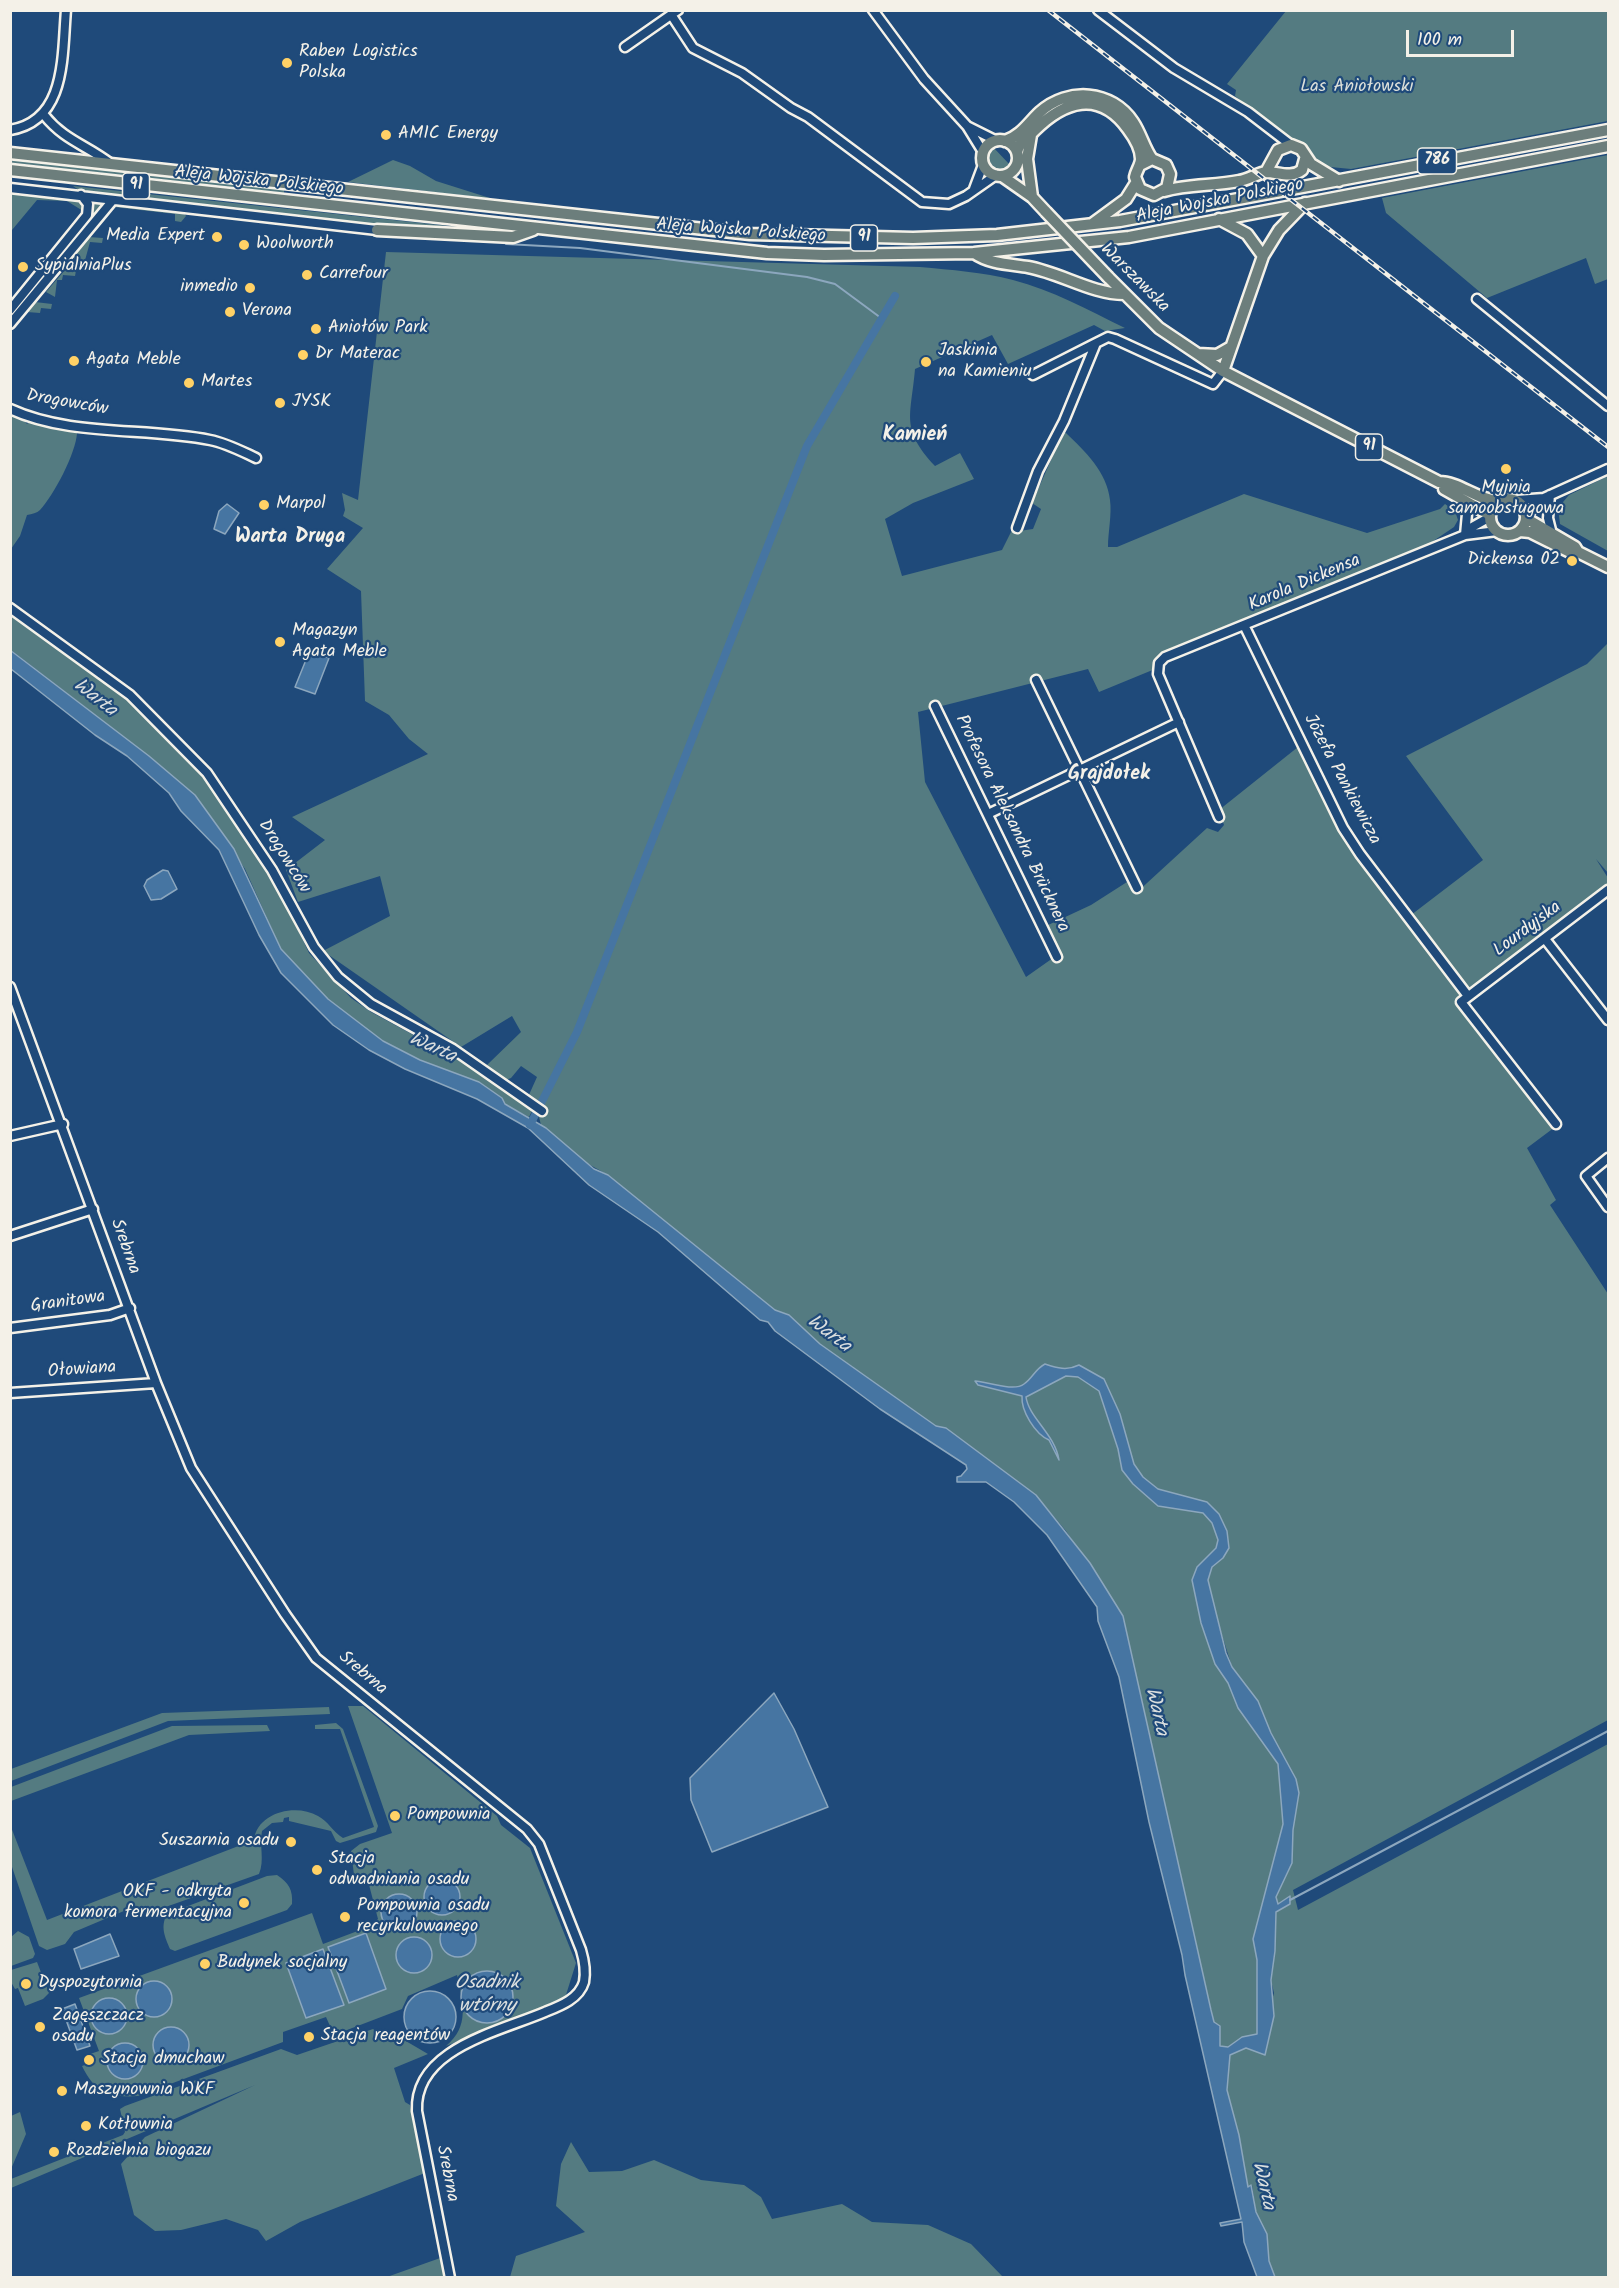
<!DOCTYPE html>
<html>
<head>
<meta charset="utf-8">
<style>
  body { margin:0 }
  #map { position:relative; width:1619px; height:2288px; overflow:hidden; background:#1f4a7a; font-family:Kalam,sans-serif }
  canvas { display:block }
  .frame { position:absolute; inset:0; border:12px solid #f4f1e8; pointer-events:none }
  .scale { position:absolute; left:1406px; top:30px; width:108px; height:27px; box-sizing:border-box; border:3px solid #f4f1e8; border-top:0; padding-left:8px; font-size:18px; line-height:21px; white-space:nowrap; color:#f4f1e8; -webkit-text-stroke:4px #1f4a7a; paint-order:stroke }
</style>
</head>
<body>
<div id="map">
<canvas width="1619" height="2288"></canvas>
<div class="frame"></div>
<div class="scale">100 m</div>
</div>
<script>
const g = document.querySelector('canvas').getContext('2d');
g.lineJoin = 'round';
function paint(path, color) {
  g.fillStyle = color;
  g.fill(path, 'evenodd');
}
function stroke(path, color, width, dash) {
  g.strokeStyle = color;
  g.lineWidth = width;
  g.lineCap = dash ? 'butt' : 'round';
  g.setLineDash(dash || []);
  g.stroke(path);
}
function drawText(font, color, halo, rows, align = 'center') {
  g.font = font + ' Kalam,sans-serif';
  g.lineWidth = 4.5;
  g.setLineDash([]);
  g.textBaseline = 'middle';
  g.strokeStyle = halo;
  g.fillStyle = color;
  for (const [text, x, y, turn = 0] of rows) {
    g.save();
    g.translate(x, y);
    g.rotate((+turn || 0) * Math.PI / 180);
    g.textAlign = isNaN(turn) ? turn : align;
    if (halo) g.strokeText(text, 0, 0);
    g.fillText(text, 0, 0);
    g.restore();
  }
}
paint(new Path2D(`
  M1286 11H1608V121L1351 169 1320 166 1235 96 1236 90 1227 84Z
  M993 147 1010 165 1002 171 995 170 988 164V153Z
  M1608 155V279L1595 284 1586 258 1487 298 1386 213 1382 198Z
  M11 158 284 189V193L11 163Z
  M393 160 410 166 436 181 493 199 348 182Z
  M73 186 515 233 348 224 83 193Z
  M11 192 77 199 85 207 83 211 67 201 37 200 12 230V236L11 235Z
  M91 200 106 202 84 229 78 230 92 213Z
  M114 204 183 211 186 216 181 222 175 221V214L114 207 95 229 94 227Z
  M88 237 103 238 102 243 90 242 84 264H78L72 255 84 238Z
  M386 252 920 267C951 270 983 272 1013 280 1052 290 1088 310 1125 328L1105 331 1094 325 1008 364 992 335 915 369C911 417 900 428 935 466L960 453 974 479 913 503 885 519 902 576 1002 550 1013 528 1019 531 1033 529 1041 509 1032 503 1063 433H1066C1085 451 1107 472 1110 500 1112 515 1108 532 1108 547H1117L1244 494 1367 533 1440 509 1445 504 1455 511 1458 520 1454 527 1420 550 1174 648 1162 655 1155 669 1099 692 1088 669 918 712 925 782 1026 977 1060 953 1046 926 1091 905 1127 882 1135 894 1207 828 1218 832 1224 825 1219 810 1298 747 1351 848 1373 877 1411 915 1483 860 1406 756 1587 664 1608 643V873L1596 859 1608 878V885L1458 1000 1555 1127 1527 1148 1556 1200 1550 1205 1608 1294V1720L1293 1890 1298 1910 1608 1744V2277H1275L1269 2261 1267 2236 1256 2212 1252 2185 1248 2188 1239 2135 1227 2090 1229 2055 1246 2048 1258 2049 1274 1993 1271 1980 1275 1951 1276 1912 1290 1904H1278L1276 1898 1260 1936 1257 2034 1228 2047 1220 2046V2026L1214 2022 1211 2010 1123 1616 1066 1531 1036 1495 946 1428 936 1426 820 1344 789 1315 775 1310 608 1175 583 1161 541 1125 539 1117 545 1103 528 1097 537 1077 521 1066 511 1078 506 1080 487 1065 521 1032 512 1016 461 1047 323 951 390 916 380 876 298 902 286 870 325 840 292 817 428 754 409 739 389 715 365 701 361 591 327 569 363 528 343 516 345 510 342 493 358 500ZM1113 1422 1133 1464 1120 1459ZM1151 1484 1158 1489 1195 1502 1137 1487ZM1216 1616 1232 1667 1271 1733 1284 1773 1232 1683Z
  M65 270 76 271 75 276 63 275 62 280H57L55 297 46 292Z
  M35 302 52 304 51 309 41 308 40 313 27 312 16 325 15 323 30 304Z
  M11 413 22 418 27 424 30 421 80 430 81 433H77C76 453 54 495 40 510 37 513 32 514 27 515L20 536 11 549Z
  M1606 477 1608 478V551L1560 524 1558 508 1569 495Z
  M10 615 129 700 204 777 280 892 309 953 351 998 371 1012 469 1065 533 1109 529 1117 505 1104 502 1098 479 1082 420 1060 383 1041 328 999 281 949 245 869 195 795 149 756 11 650Z
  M348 1706H363L497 1816 501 1825 530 1848 576 1963 565 1998 446 2046C470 2026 463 2003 457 1975L408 1996 402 2009 334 2035 326 2017 283 2032V2042L138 2096C110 2098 95 2093 82 2066L93 2062 90 2054 99 2051 79 1998 312 1913 323 1944 371 1926 378 1919 368 1881 355 1883 351 1851 360 1844 392 1833Z
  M329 1707 330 1714 168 1721 11 1781V1769L162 1713Z
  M336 1723 343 1729 378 1826 376 1832 340 1843 336 1841 331 1831 289 1821V1817L284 1818 283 1822 272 1823 262 1831C259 1846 265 1860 259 1874L143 1915 131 1908 74 1932 65 1944 47 1950 39 1946 11 1864V1827L47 1920 254 1840C257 1813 295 1803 318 1816 328 1821 333 1832 343 1838L374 1827 340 1729H315V1725Z
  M267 1725 270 1731 189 1735 11 1801V1787L172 1726Z
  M277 1875C289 1883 293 1890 292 1904L287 1910 175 1951 170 1949C165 1937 160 1927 167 1914L267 1876Z
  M18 1931 29 1937 35 1954 33 1958 11 1966V1937Z
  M37 1962 49 1993 43 1999 25 2006 18 1988 15 1989 11 1982V1970Z
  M373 2029 381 2035 383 2041 399 2037 428 2054 394 2068 405 2102 410 2105 425 2173 300 2222 266 2241 258 2230 226 2219 181 2230 155 2231 134 2215 121 2164 145 2137 255 2085 11 2188V2179L123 2135 125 2132 120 2109 125 2106 281 2049 297 2055Z
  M20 2112 26 2134 11 2169V2116Z
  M571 2142 589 2172 622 2171 654 2160 701 2180 744 2185 761 2197 772 2219 842 2204 872 2222 928 2225 971 2244 1003 2277H510L516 2256 585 2232 556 2206 561 2164Z
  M443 2257 447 2278H384Z`), '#547b81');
const water = new Path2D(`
  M227 504 239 513 225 534 214 529 219 511Z
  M10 650 149 756 195 795 234 849 281 949 328 999 383 1041 420 1060 479 1082 502 1098 505 1104 546 1128 594 1169 608 1175 775 1310 789 1315 820 1344 936 1426 946 1428 1036 1495 1090 1563 1123 1616 1211 2010 1214 2022 1220 2026V2046L1228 2047 1242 2037 1257 2034V1960L1253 1939 1283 1824 1278 1764 1238 1708 1228 1683 1215 1664 1201 1623 1192 1580 1197 1567 1216 1548 1218 1540 1212 1523 1203 1513 1158 1506 1133 1484 1122 1470 1118 1449 1099 1391 1078 1377 1066 1376 1026 1397C1029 1418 1055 1434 1059 1460L1049 1440C1035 1434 1021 1411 1022 1396L978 1385 975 1381C988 1382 1014 1392 1024 1384 1033 1378 1035 1369 1045 1364 1057 1368 1067 1371 1079 1365L1104 1379 1120 1414 1134 1464 1143 1477 1158 1489 1207 1502 1219 1514 1227 1531 1229 1548 1223 1558 1212 1567 1208 1580 1226 1653 1232 1667 1258 1701 1271 1733 1296 1779 1299 1793 1293 1830 1292 1863 1276 1897 1278 1904 1290 1896V1904L1276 1912 1275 1951 1271 1980 1274 2016 1265 2055 1246 2048 1230 2055 1227 2090 1239 2135 1248 2187 1251 2185 1256 2212 1267 2234 1269 2261 1275 2277H1257L1244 2242 1242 2222 1221 2226 1220 2223 1241 2219 1185 1975 1182 1955 1149 1822 1119 1677 1098 1621 1097 1607 1047 1535 1014 1502 986 1482H957V1477L961 1476 967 1469 966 1465 880 1409 775 1331 768 1322 760 1320 658 1232 589 1185 528 1128 477 1099 405 1069 369 1050 333 1025 281 973 259 935 219 850 181 811 169 793 127 756 95 735 11 669Z
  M310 650 329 658 315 694 295 687Z
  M163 870 168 871 177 889 161 899 151 900 144 886 147 880Z
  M774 1693 794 1729 828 1807 712 1852 691 1800 690 1778Z
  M424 1897a18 18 0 1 1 36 0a18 18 0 1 1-36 0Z
  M381 1912a18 18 0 1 1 36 0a18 18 0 1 1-36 0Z
  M440 1939a18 18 0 1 1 36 0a18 18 0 1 1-36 0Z
  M366 1933 386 1989 349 2003 328 1947Z
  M110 1934 119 1956 81 1969 74 1949Z
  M396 1955a18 18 0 1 1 36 0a18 18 0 1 1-36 0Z
  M323 1949 344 2005 306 2018 286 1963Z
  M461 1997a26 26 0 1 1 52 0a26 26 0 1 1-52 0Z
  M136 1999a18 18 0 1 1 36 0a18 18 0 1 1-36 0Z
  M404 2017a26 26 0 1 1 52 0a26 26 0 1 1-52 0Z
  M91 2016a18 18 0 1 1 36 0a18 18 0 1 1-36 0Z
  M75 2004 90 2046 77 2050 62 2009Z
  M153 2045a18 18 0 1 1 36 0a18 18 0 1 1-36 0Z
  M107 2061a18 18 0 1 1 36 0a18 18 0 1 1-36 0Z`);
paint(water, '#4675a2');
stroke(water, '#8ca7be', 1.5);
stroke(new Path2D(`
  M506 244 580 248 807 277 835 284 881 318
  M1290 1900 1608 1731`), '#8ca7be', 2);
stroke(new Path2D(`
  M530 1125 577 1032 807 446 895 296`), '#4675a2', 8);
const minor = new Path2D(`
  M873 10 924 79 967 126 983 152
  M1098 10 1174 68 1248 112 1291 145
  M672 16 693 48 742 73 791 108 808 117 922 202 949 204 966 196 996 175
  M625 47 678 10
  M44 115C65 141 85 144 111 164
  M967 126 995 140
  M10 130C67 121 62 55 66 10
  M10 188 377 230
  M974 189 983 165
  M1477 299 1608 406
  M10 310 87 215 88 204 81 195
  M10 324 113 200
  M1033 375 1096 343
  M10 409C71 437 145 427 210 440 226 443 241 451 256 458
  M1550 495 1548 518 1552 534
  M1464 500 1467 514 1465 535
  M1517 500 1544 498
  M1527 515 1544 498 1608 469
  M1017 528 1038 471 1064 421 1096 343 1108 337 1115 339 1213 384 1223 371
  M1467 530 1490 517
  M10 608 130 695 207 773 272 870 314 947 338 977 371 1004 453 1049 542 1111
  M1245 627 1343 828 1360 854 1468 996
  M1036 680 1137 888
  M935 706 1057 957
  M988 814 1179 722
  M1219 817 1158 674 1159 663 1165 657 1465 535 1497 531
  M1545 939 1608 1020
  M10 987 156 1383 191 1468 285 1614 316 1658 527 1829 539 1844 581 1950C584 1960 586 1971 584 1982 579 1999 560 2006 545 2012 498 2032 414 2049 417 2111L450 2278
  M1556 1124 1461 1002 1608 890
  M10 1136 63 1124
  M1608 1158 1586 1176 1608 1207
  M10 1236 93 1209
  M10 1328 110 1315 130 1308
  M10 1393 156 1383`);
const major = new Path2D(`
  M1031 135 1027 159 1032 197
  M982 158a18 18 0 1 1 36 0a18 18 0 1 1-36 0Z
  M1005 141C1021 136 1029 122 1040 112 1068 87 1112 90 1133 122 1141 134 1144 148 1152 159
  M1017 152C1020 140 1027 139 1034 131 1064 101 1099 89 1128 129 1134 137 1141 149 1141 159 1141 165 1136 171 1135 177L1140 189 1154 195 1167 188 1170 174 1166 165 1152 159 1140 165
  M10 153 750 234 913 238 997 235 1120 221 1608 130
  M10 170 767 253 824 255 974 253 1129 237 1608 146
  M1266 172 1278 150 1291 145 1301 149 1311 164 1339 181
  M1002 176 1032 197 1046 212
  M1164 191C1188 184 1214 186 1239 181 1248 180 1258 173 1266 172 1278 172 1291 179 1302 170L1305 159
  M1219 219 1247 234 1263 256
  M1092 224 1126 199 1136 183
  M377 230 513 237 533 230
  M974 253C990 264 1009 264 1028 267 1061 273 1092 294 1124 294
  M1108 277 1159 328 1223 371 1439 482C1459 482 1477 500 1498 501
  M1198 354 1217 355 1231 347
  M1223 371 1263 256 1279 230 1305 203
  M1444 489 1490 515
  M1490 517a18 18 0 1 1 36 0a18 18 0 1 1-36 0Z
  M1527 519 1575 547 1578 552 1608 567
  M1520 531 1530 532 1572 553`);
stroke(minor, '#f4f1e8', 13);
stroke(major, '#f4f1e8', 15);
stroke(minor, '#1f4a7a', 8);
stroke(major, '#6c7e7c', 10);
const rail = new Path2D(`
  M1048 10 1608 447`);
stroke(rail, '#f4f1e8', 4.5);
stroke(rail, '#1f4a7a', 2, [7]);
const majorBridge = new Path2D(`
  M1046 212 1108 277`);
stroke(majorBridge, '#f4f1e8', 15, []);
stroke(majorBridge, '#6c7e7c', 10);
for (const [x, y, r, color] of [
  [287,63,6,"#ffd166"],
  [386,135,6,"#ffd166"],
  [217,237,6,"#ffd166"],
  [244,245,6,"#ffd166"],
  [23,267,6,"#ffd166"],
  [307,275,6,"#ffd166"],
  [250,288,6,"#ffd166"],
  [230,312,6,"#ffd166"],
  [316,329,6,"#ffd166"],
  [303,355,6,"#ffd166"],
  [74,361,6,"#ffd166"],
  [926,362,6,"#ffd166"],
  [189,383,6,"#ffd166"],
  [280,403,6,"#ffd166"],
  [1506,469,6,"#ffd166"],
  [264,505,6,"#ffd166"],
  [1572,561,6,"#ffd166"],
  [280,642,6,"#ffd166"],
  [395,1816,6,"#ffd166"],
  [291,1842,6,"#ffd166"],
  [317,1870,6,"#ffd166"],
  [244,1903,6,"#ffd166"],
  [345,1917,6,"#ffd166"],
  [205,1964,6,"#ffd166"],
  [26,1984,6,"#ffd166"],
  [40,2027,6,"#ffd166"],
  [309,2037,6,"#ffd166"],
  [89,2060,6,"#ffd166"],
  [62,2091,6,"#ffd166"],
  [86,2126,6,"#ffd166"],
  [54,2152,6,"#ffd166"]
]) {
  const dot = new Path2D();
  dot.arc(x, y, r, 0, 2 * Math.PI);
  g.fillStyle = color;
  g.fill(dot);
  stroke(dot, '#1f4a7a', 2);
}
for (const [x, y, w] of [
  [1437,161,39],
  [136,186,27],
  [864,238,27],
  [1369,447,27]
]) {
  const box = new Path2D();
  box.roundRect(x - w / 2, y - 13, w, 26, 4.5);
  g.fillStyle = '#1f4a7a';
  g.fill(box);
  stroke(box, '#f4f1e8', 1.5);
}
drawText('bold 16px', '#f4f1e8', null, [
  ["786",1437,161],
  ["91",136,186],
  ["91",864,238],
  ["91",1369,447]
]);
drawText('18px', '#f4f1e8', '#1f4a7a', [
  ["Raben Logistics",299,53],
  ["Polska",299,74],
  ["AMIC Energy",398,135],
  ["Media Expert",205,237,"right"],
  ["Woolworth",256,245],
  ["SypialniaPlus",35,267],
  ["Carrefour",319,275],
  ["inmedio",238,288,"right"],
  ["Verona",242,312],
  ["Aniołów Park",328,329],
  ["Jaskinia",938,352],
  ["na Kamieniu",938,373],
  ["Dr Materac",315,355],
  ["Agata Meble",86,361],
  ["Martes",201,383],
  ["JYSK",292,403],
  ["Myjnia",1506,489,"center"],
  ["samoobsługowa",1506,510,"center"],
  ["Marpol",276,505],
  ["Dickensa 02",1560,561,"right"],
  ["Magazyn",292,632],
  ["Agata Meble",292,653],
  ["Pompownia",407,1816],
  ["Suszarnia osadu",279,1842,"right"],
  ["Stacja",329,1860],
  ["odwadniania osadu",329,1881],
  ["OKF - odkryta",232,1893,"right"],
  ["komora fermentacyjna",232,1914,"right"],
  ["Pompownia osadu",357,1907],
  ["recyrkulowanego",357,1928],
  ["Budynek socjalny",217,1964],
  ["Dyspozytornia",38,1984],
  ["Zagęszczacz",52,2017],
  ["osadu",52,2038],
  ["Stacja reagentów",321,2037],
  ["Stacja dmuchaw",101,2060],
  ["Maszynownia WKF",74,2091],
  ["Kotłownia",98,2126],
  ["Rozdzielnia biogazu",66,2152]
], 'left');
drawText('18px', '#dcdfd9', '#1f4a7a', [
  ["Las Aniołowski",1357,88]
]);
drawText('18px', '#f4f1e8', '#1f4a7a', [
  ["Aleja Wojska Polskiego",259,182,6],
  ["Aleja Wojska Polskiego",1220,202,-11],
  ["Aleja Wojska Polskiego",741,232,4],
  ["Warszawska",1134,279,45],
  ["Drogowców",67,404,10],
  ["Karola Dickensa",1305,584,-23],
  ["Józefa Pankiewicza",1341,780,62],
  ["Profesora Aleksandra Brücknera",1011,824,64],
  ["Drogowców",283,857,58],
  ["Lourdyjska",1528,930,-37],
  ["Srebrna",124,1247,70],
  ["Granitowa",68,1303,-8],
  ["Ołowiana",82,1371,-4],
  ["Srebrna",362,1674,40],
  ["Srebrna",446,2174,79]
]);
drawText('bold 20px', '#f4f1e8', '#1f4a7a', [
  ["Kamień",915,437],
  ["Warta Druga",290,539],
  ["Grajdołek",1109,776]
]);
drawText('italic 20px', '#dadede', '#1f4a7a', [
  ["Warta",94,699,38],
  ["Warta",432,1049,24],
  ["Warta",828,1335,37],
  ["Warta",1155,1712,77],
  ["Osadnik",487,1985],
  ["wtórny",487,2008],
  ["Warta",1262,2186,77]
]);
</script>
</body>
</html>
